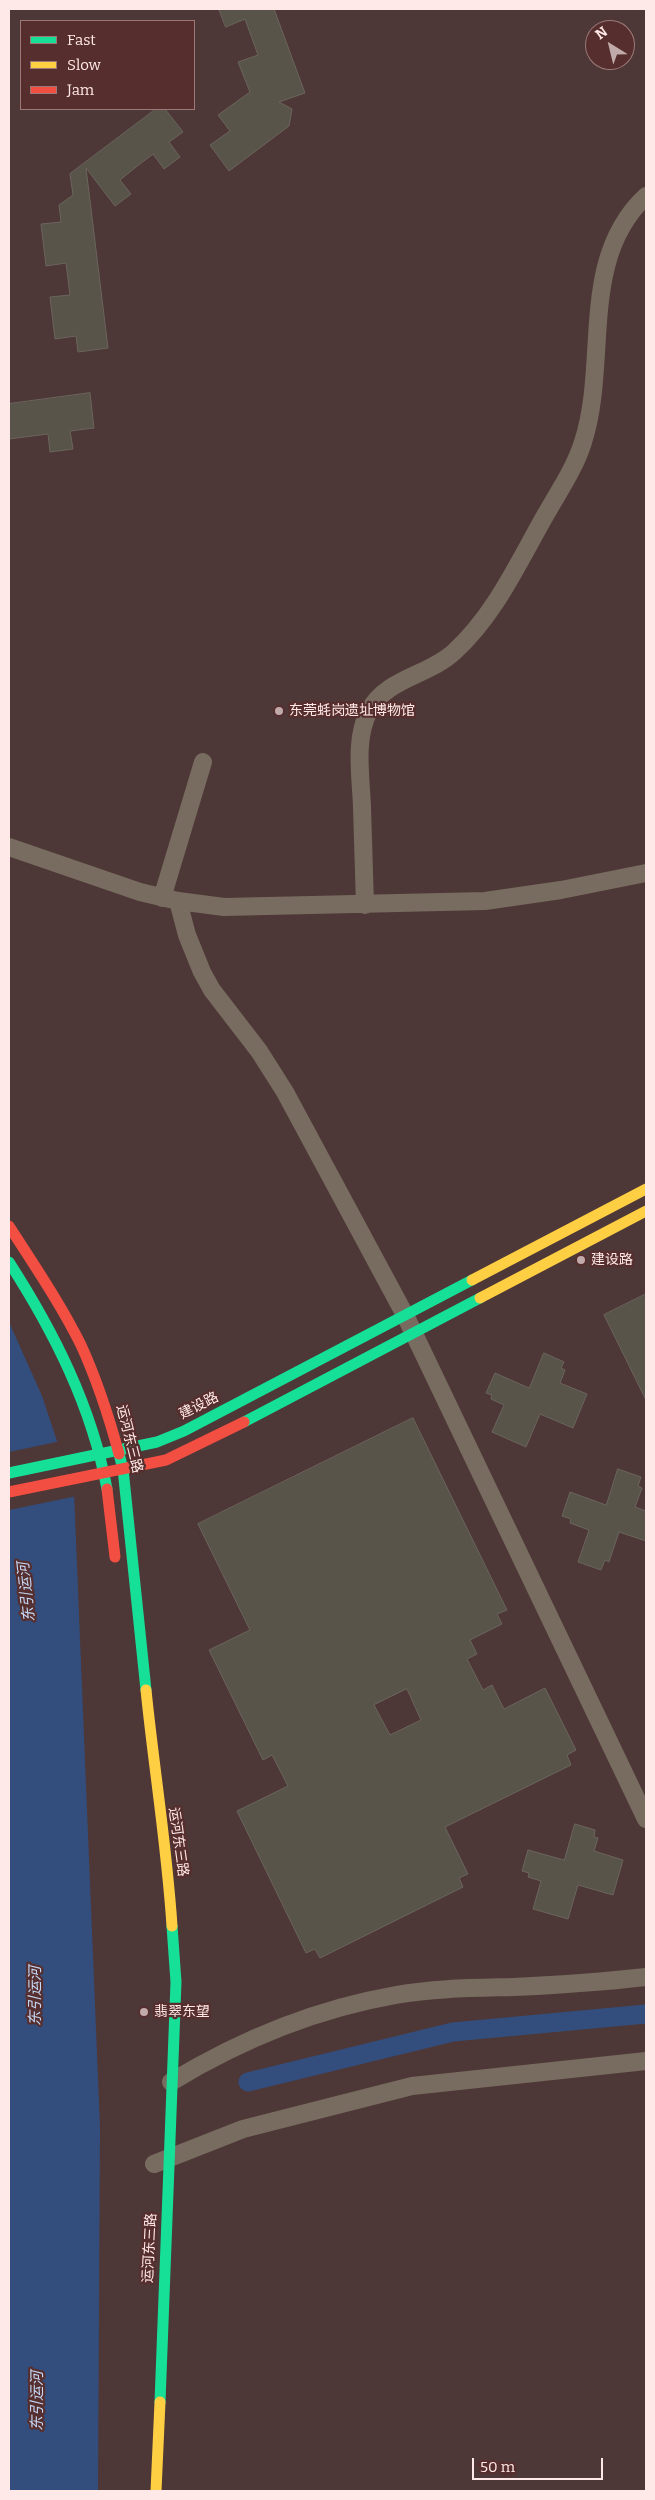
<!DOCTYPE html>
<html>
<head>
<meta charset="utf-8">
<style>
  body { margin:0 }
  #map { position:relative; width:655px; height:2500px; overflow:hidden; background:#4e3737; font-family:Bitter,serif }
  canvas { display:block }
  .frame { position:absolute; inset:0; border:10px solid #ffe9e8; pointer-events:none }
  .legend { position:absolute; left:20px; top:20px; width:175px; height:90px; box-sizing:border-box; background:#572e2e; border:1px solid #9a7978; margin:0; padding:6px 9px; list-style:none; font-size:15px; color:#ffe9e8 }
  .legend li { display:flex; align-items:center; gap:10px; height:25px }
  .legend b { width:25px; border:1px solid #9a7978 }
  .north { position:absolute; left:585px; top:20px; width:50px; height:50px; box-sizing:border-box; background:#572e2e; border:1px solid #9a7978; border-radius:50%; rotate:324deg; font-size:14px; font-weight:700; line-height:20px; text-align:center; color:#ffe9e8 }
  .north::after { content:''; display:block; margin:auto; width:18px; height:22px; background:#c1abaa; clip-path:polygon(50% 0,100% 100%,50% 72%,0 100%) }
  .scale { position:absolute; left:472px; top:2458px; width:131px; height:22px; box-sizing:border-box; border:2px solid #ffe9e8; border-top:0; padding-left:6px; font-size:15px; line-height:18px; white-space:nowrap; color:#ffe9e8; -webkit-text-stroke:4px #572e2e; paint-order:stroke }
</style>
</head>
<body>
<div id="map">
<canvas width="655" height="2500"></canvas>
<div class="frame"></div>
<ul class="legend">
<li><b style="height:6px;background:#16e098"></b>Fast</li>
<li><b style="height:6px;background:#ffcf43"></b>Slow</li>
<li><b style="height:6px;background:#f24e42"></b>Jam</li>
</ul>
<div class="north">N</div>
<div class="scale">50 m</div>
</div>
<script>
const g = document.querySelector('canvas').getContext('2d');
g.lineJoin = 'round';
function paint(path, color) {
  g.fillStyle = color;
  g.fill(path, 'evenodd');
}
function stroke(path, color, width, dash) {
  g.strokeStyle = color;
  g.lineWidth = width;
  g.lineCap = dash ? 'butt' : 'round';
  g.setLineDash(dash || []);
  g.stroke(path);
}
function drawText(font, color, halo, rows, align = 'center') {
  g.font = font + ' Bitter,"Noto Sans SC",serif';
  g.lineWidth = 4.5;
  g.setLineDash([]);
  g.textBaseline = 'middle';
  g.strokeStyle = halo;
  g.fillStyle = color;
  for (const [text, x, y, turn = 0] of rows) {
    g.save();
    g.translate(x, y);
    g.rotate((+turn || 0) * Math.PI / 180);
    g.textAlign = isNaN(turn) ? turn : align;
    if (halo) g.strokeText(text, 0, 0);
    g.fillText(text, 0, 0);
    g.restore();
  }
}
paint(new Path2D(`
  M9 1322 42 1396 74 1492 100 2127 98 2491H9Z`), '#334e7c');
paint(new Path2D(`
  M61 1441 77 1496 9 1510V1452Z`), '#4e3737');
stroke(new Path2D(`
  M248 2082 453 2032 646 2014`), '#334e7c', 19);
const building = new Path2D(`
  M219 9H274L305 93 279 102 292 109 289 126 229 171 210 145 230 131 218 115 250 92 238 62 258 55 245 19 226 27Z
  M156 109H165L183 132 169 142 180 157 164 169 153 154 136 167 120 180 131 194 115 206 86 168 108 348 78 352 76 336 55 339 50 297 70 295 66 263 46 266 41 224 61 222 59 205 73 195 70 174Z
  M90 393 94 428 70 431 73 449 50 452 48 434 9 439V404Z
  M646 1294V1400L604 1315Z
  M544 1353 564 1362 561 1368 565 1370 560 1383 587 1394 573 1428 540 1414 526 1447 492 1432 504 1405 491 1399 492 1395 486 1393 495 1373 529 1388Z
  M413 1418 507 1610 497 1614 502 1624 470 1640 477 1654 467 1659 483 1690 492 1685 504 1709 545 1688 576 1750 567 1755 571 1765 445 1827 468 1874 459 1878 463 1887 320 1958 315 1949 306 1953 237 1811 288 1786 272 1755 263 1760 209 1650 250 1630 198 1524ZM407 1689 421 1720 390 1735 374 1705Z
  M618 1469 641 1477 638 1486 642 1488 635 1507 646 1511V1541L619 1532 609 1562 605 1560 601 1570 578 1562 589 1530 570 1523 571 1519 562 1516 570 1492 606 1505Z
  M575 1824 595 1830 594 1837 598 1838 594 1851 623 1860 613 1895 578 1885 568 1919 533 1909 541 1881 528 1877 529 1873 522 1871 528 1850 564 1860Z`);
paint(building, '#58544a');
stroke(building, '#6a655d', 1);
stroke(new Path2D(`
  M9 847 140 892 178 901 224 907 485 901 561 890 646 873
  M162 898 203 762
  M178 901 187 935 202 972 212 990 259 1051 285 1092 405 1315 646 1819
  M365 905C364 872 363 840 362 807 361 777 354 739 369 711 386 678 428 676 454 652 495 615 519 561 546 514 559 491 575 468 583 442 609 362 578 259 646 196
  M171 2082C242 2039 315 2009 396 1995 435 1988 475 1988 514 1987 558 1985 602 1982 646 1977
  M154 2164 243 2129 412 2086 646 2061`), '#776c5f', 18);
stroke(new Path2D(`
  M9 1262C54 1332 92 1407 107 1489
  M244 1422 480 1298
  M119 1454 123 1469 146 1690
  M9 1473 157 1442 184 1431 472 1280
  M160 2402 176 1982 172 1926`), '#16e098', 11);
stroke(new Path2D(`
  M472 1280 646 1189
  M480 1298 646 1211
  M146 1690C154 1769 167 1847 172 1926
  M156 2491 160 2402`), '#ffcf43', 11);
stroke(new Path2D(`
  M9 1226C34 1265 60 1303 81 1345 97 1380 109 1417 119 1454
  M107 1489 115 1557
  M9 1492 166 1460 244 1422`), '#f24e42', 11);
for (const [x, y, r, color] of [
  [279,711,5,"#c1abaa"],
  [581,1260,5,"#c1abaa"],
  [144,2012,5,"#c1abaa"]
]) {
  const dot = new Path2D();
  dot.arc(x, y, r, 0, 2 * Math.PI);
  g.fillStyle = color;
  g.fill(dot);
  stroke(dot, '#572e2e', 2);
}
drawText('14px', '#ffe9e8', '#572e2e', [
  ["东莞蚝岗遗址博物馆",289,711],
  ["建设路",591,1260],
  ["翡翠东望",154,2012]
], 'left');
drawText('14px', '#ffe9e8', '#572e2e', [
  ["建设路",199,1406,-27],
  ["运河东三路",129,1439,76],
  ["运河东三路",178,1842,82],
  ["运河东三路",150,2248,-87]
]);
drawText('italic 15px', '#c5d9f8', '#572e2e', [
  ["东引运河",27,1592,-96],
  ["东引运河",36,1996,-90],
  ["东引运河",38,2401,-90]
]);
</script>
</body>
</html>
